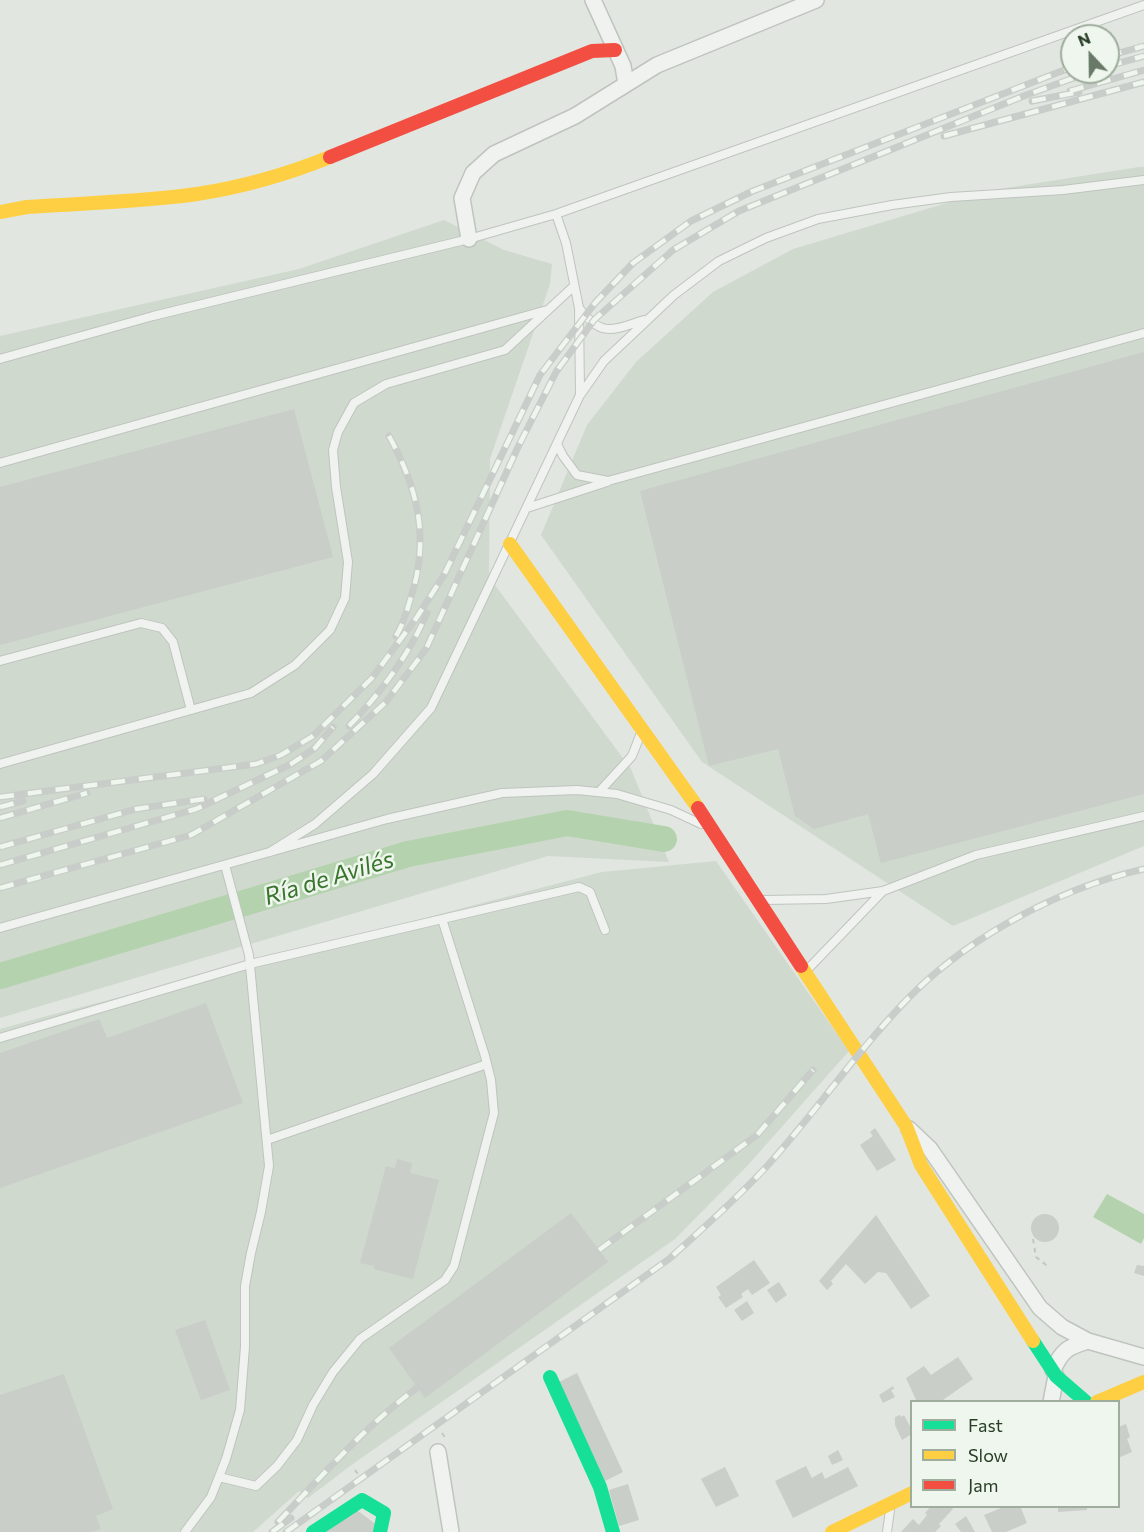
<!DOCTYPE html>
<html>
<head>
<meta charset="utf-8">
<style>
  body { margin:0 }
  #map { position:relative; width:1144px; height:1532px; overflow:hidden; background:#e1e6e0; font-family:Commissioner,sans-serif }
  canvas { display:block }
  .legend { position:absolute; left:910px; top:1400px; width:210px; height:108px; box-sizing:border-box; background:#eef6ed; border:2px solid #9fad9d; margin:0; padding:8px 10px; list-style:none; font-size:18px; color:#283f26 }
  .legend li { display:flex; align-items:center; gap:12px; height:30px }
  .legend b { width:30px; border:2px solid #9fad9d }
  .north { position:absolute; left:1060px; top:24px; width:60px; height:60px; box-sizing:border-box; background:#eef6ed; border:2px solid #9fad9d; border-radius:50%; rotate:338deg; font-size:16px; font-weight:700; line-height:24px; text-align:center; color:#283f26 }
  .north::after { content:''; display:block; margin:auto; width:21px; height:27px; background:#697967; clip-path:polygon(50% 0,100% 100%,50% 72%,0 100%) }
</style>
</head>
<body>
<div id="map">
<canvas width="1144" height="1532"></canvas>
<ul class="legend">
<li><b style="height:8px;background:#16e098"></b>Fast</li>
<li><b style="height:8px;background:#ffcf43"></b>Slow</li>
<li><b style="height:8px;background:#f24e42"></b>Jam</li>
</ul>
<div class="north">N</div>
</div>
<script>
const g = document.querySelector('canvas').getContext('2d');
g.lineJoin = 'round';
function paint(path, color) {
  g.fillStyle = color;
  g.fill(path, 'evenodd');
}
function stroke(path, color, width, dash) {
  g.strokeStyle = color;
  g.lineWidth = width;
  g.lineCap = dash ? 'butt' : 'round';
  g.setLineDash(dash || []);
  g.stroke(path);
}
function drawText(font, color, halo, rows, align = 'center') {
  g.font = font + ' Commissioner,sans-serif';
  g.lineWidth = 5;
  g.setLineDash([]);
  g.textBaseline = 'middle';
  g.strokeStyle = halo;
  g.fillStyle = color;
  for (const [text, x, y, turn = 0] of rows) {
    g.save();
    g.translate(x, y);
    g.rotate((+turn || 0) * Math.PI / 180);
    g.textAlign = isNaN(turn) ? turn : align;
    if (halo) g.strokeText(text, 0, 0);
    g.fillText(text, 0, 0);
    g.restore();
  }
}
paint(new Path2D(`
  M1139 167H1144V846L953 926 702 762 541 535 587 425 636 362 713 292 793 249 987 191Z
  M444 220 504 250 552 264 550 284 490 459 489 577 631 769 669 862 548 856 0 1018V336L299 269Z
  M716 861 849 1051 748 1165 675 1239 350 1466 308 1498 299 1491 253 1532H0V1029L43 1017 602 872Z`), '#cfd9ce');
paint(new Path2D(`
  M1107 1194 1144 1214V1238L1141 1244 1093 1217Z`), '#b4d2ad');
stroke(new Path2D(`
  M0 976 408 854 567 823 664 839`), '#b4d2ad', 26);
paint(new Path2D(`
  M1144 352V794L881 863 868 814 814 829 795 816 778 749 709 766 640 491Z
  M294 409 333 557 0 645V487Z
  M206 1003 243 1103 0 1188V1053L99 1019 107 1038Z
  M875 1128 896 1160 877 1171 860 1145 873 1136 870 1132Z
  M397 1159 412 1163 410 1173 439 1180 413 1279 374 1269V1266L360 1263 386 1166 395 1168Z
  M571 1213 608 1262 425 1398 389 1348Z
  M1031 1228a14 14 0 1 1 28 0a14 14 0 1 1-28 0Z
  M876 1215 930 1296 911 1309 886 1273 878 1272 865 1284 846 1264 831 1281 833 1284 827 1290 819 1281Z
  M754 1260 770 1283 752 1295 748 1289 741 1294 743 1297 726 1308 718 1297 721 1295 716 1287Z
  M1137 1265 1144 1266V1276L1134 1273Z
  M779 1282 787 1295 776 1303 767 1290Z
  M747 1301 754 1313 742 1321 734 1310Z
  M205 1320 230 1390 201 1400 175 1330Z
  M958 1357 973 1379 940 1402H917L906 1378 924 1366 931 1375Z
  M577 1373 623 1472 605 1481 559 1382Z
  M64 1374 113 1509 96 1516 101 1529 92 1532H0V1395Z
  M893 1386 894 1389 891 1390 895 1397 883 1403 879 1395Z
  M900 1415 902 1417 904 1415 912 1430V1434L902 1440 895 1425V1417Z
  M1126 1424 1130 1437 1127 1439 1132 1452 1118 1458V1427Z
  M838 1450 843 1460 832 1465 828 1456Z
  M806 1466 812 1478 822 1472 825 1479 848 1467 858 1486 793 1518 775 1481Z
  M725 1467 739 1496 716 1507 701 1479Z
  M628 1484 639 1520 619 1526 609 1490Z
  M931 1506H950L953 1509 939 1524 941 1526 935 1532H901L913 1519 919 1525 927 1515 925 1513Z
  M1006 1506H1020L1027 1523 1006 1532H992L984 1515Z
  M1058 1506H1087V1510L1058 1512Z
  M357 1510 378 1526 376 1532H324Z
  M966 1516 975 1532H961L955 1524Z`), '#c9cec8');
const lane = new Path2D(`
  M579 308C602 338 612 330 644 320
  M0 359 153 316 469 239 556 214 1144 5
  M581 394 604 361 674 295 719 261 766 238 818 219 892 205 951 197 1063 190 1144 180
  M557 444 563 456 577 475 608 481 1144 333
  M0 463 547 310
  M527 508 607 482
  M0 661 141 623 162 628 173 642 191 710
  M0 764 251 693 295 665 330 630 345 598 348 562 336 487 333 450 338 432 354 403 386 384 505 350 574 286
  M599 792 632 756 641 733
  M270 852 315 824 373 774 431 708 580 395 579 308 566 243 556 214
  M763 900 826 899 883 891 976 855 1144 816
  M0 928 387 819 502 793 577 790 617 794 671 810 701 824
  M807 970 883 891
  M0 1038 250 964 579 887 590 892 605 930
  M267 1140 487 1064
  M219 1477 256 1486 277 1466 297 1440 313 1405 333 1372 360 1339 445 1280 454 1266 494 1113 491 1080 485 1056 442 919
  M185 1532 211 1497 226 1459 240 1410 245 1347V1286L251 1253 261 1212 269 1166 249 955 225 865
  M887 1532 890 1510`);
const street = new Path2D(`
  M593 0 623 66 626 84
  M469 239 462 198 473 173 494 154 575 116 657 65 816 0
  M909 1129 930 1149 1040 1308 1062 1327 1088 1341 1144 1357
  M1053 1370C1062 1350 1068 1347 1088 1341
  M1051 1402 1056 1376
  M438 1452 451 1532`);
stroke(lane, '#bfc4be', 10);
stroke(street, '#bfc4be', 18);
stroke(new Path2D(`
  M1033 1239 1036 1257 1050 1268
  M442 1433 446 1439 445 1440
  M355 1470 363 1481`), '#c2c7c1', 2, [4.5, 4.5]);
stroke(lane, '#f0f2f0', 8);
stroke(street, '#f0f2f0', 15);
stroke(new Path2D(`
  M1033 1341 1056 1376 1086 1402
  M550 1377 600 1487 613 1532
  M313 1532 362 1500 384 1513 380 1532`), '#16e098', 14);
stroke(new Path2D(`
  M0 212 27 207C83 203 141 202 197 194 243 187 288 174 330 157
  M510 544 698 808
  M801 966 906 1126 921 1165 1033 1341
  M1097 1402 1144 1382
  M832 1532 912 1493`), '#ffcf43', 14);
stroke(new Path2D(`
  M330 157 592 51 615 50
  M698 808 801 966`), '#f24e42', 14);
const rail = new Path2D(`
  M1108 56 1144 46
  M1108 66 1144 56
  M1070 91 1144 70
  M1032 101 1079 92
  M944 136 1144 82
  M389 436C418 489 430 538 411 597 407 610 404 623 396 636
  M349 726C380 694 410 653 427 613
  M0 797 256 764 281 755 313 736 372 678 417 617 444 575 540 375 595 303 633 263 691 221 753 191 1072 67
  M0 807 23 801
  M0 818 87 793
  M0 847 136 809 204 799
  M0 865 196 809 291 764 315 748 333 727
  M0 888 191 835 321 761 386 702 426 649 518 447 556 372 594 320 673 250 739 211 1021 97 1090 72
  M599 1250 757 1135 813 1070
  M278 1522C324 1474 364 1427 418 1387
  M272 1532 291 1518
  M286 1532 669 1259C703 1228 738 1198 768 1165 814 1114 852 1058 899 1008 960 941 1056 889 1144 869`);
stroke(rail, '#c9cdc9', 7);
stroke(rail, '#eef6ed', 4.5, [14]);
drawText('italic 24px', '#3a752f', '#eef6ed', [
  ["Ría de Avilés",329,878,-17]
]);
</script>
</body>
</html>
